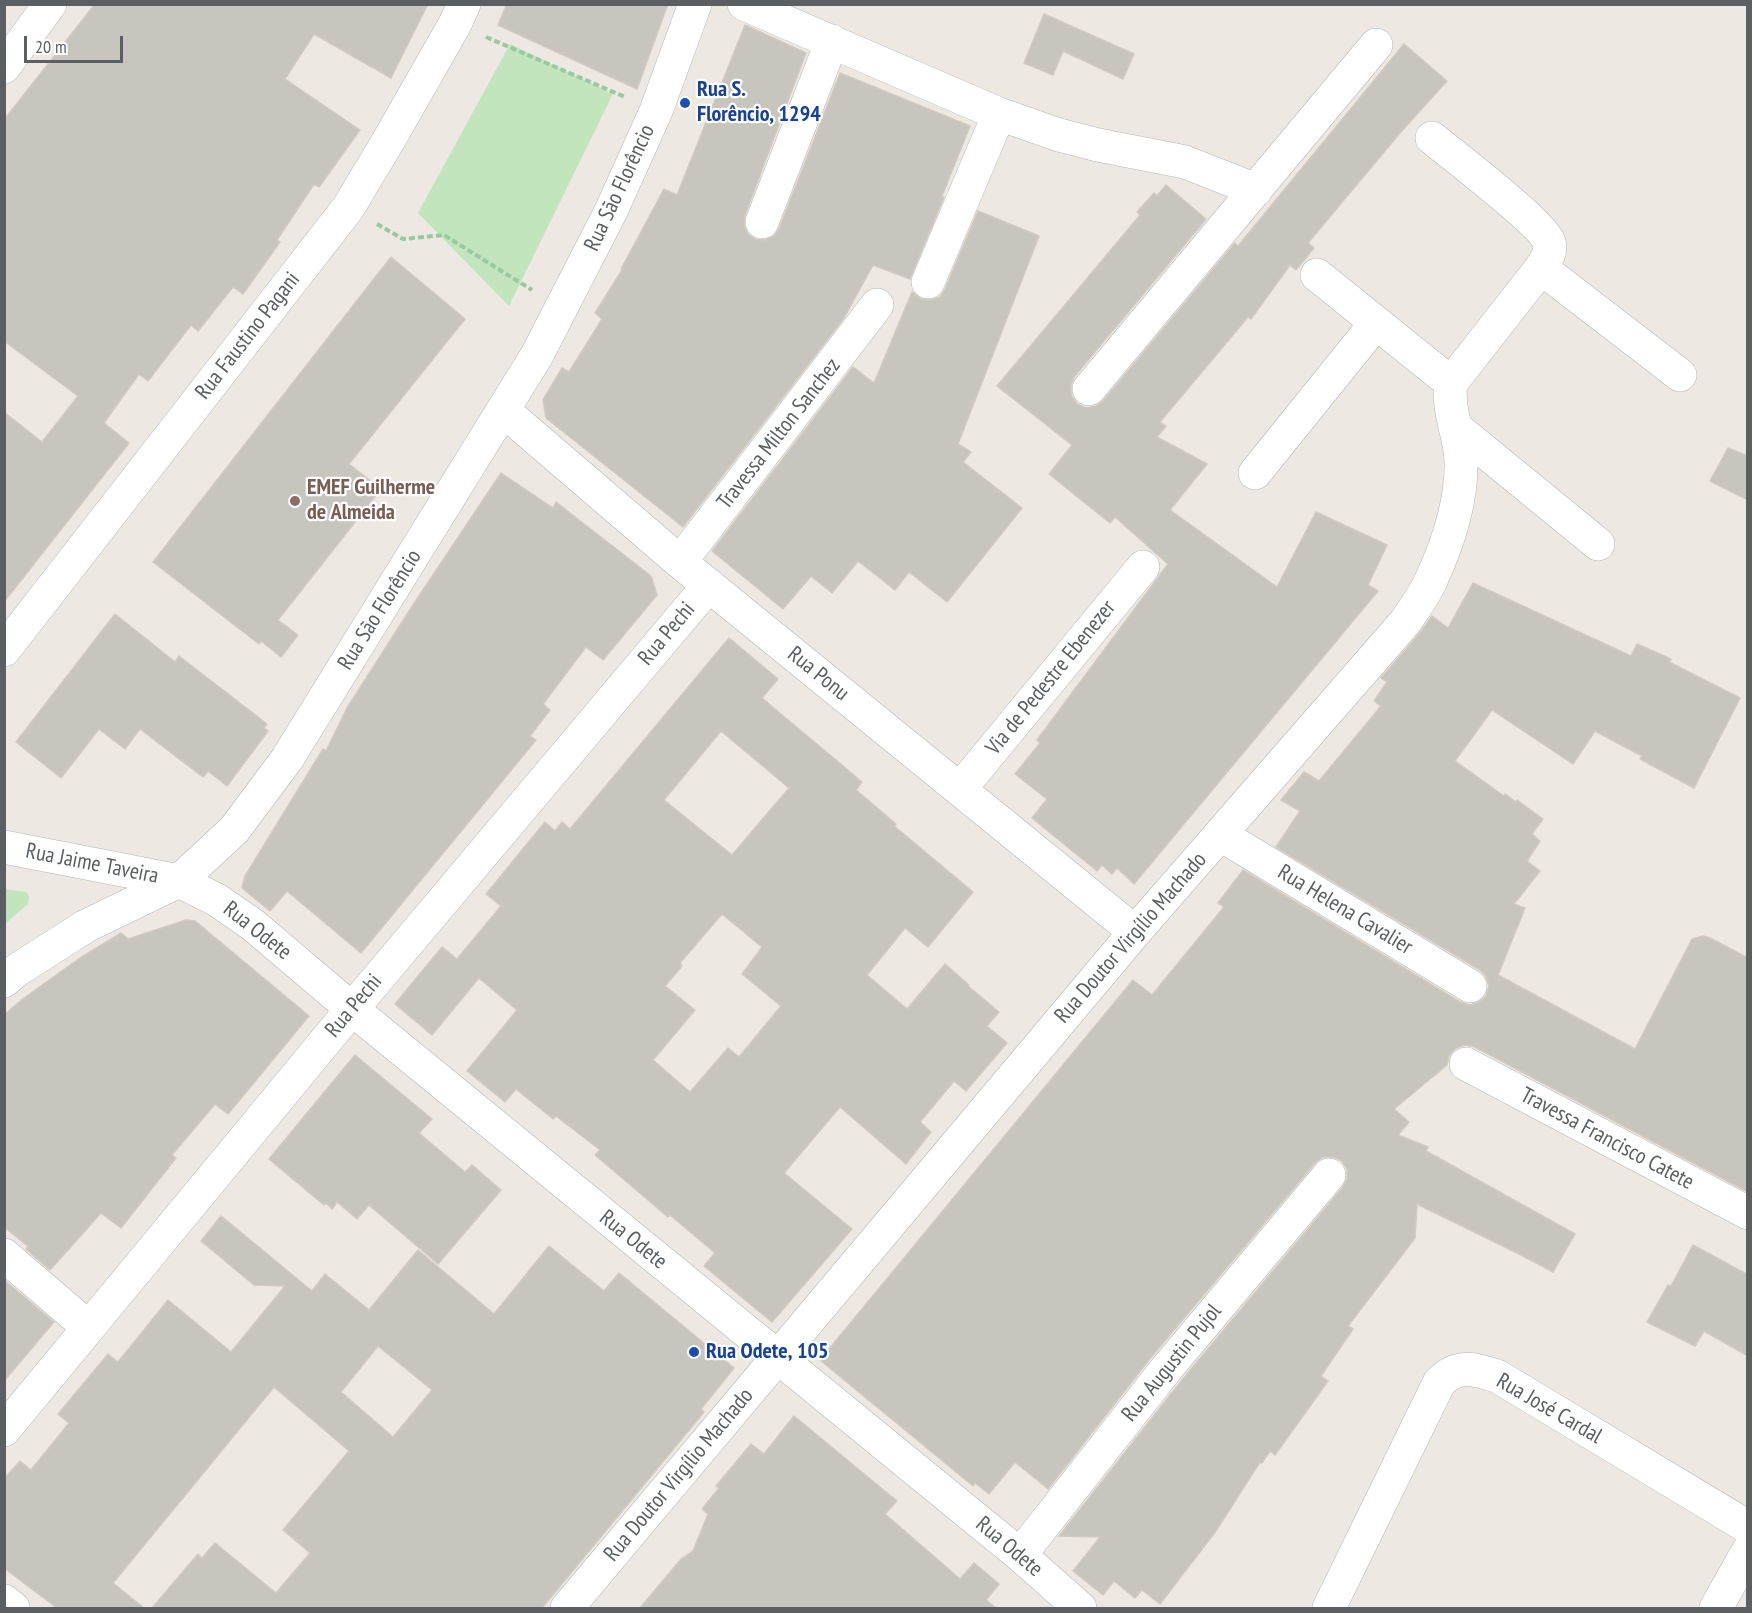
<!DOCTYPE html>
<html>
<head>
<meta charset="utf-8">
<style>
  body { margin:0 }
  #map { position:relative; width:1752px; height:1613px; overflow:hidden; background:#ede9e2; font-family:"PT Sans Narrow",sans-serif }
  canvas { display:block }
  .frame { position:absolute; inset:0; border:6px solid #5a5f63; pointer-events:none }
  .scale { position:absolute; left:24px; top:36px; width:99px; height:27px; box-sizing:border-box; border:3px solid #5a5f63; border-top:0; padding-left:8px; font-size:18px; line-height:21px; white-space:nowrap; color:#5a5f63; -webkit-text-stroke:4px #fff; paint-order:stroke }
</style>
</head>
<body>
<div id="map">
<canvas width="1752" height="1613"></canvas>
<div class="frame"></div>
<div class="scale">20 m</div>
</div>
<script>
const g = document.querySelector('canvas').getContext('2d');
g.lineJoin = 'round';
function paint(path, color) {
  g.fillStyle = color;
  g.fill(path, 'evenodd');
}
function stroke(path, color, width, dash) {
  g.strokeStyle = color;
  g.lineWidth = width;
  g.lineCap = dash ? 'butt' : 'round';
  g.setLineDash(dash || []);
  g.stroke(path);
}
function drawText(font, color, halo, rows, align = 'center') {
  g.font = font + ' "PT Sans Narrow",sans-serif';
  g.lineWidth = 4.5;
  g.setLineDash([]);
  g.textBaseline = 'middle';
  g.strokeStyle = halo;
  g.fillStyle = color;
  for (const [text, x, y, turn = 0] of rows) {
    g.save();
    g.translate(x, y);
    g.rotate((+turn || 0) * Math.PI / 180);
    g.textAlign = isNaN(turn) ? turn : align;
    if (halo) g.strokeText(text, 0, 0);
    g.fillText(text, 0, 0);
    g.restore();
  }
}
paint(new Path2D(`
  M510 44 613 94 509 306 418 213Z
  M4 889 26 892 29 896 28 904 5 924Z`), '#c2e5be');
const building = new Path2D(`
  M95 4H428L391 78 314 34 285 79 360 130 319 187 314 184 277 240 280 242 243 294 233 287 198 331 191 325 148 381 139 374 104 423 129 443 4 602V412L42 442 78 396 4 341V120Z
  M507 4H668L637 89 498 25Z
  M1044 14 1134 54 1123 79 1063 51 1053 75 1024 63Z
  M745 25 806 53 745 215 744 225 747 233 755 239 765 240 774 236 779 229 840 73 970 126 942 196 944 197 910 279 873 265 844 318 683 527 546 418 543 400 562 368 569 372 602 319 595 313 622 270 621 269 664 189 677 195Z
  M1404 44 1447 81 1400 133 1308 243 1314 248 1296 270 1290 265 1251 319 1248 317 1160 422 1166 426 1157 437 1207 464 1170 510 1277 587 1316 512 1387 545 1368 585 1378 591 1134 884 1117 868 1112 874 1102 865 1097 871 1032 818 1047 799 1015 774 1040 743 1037 740 1168 564 1115 517 1110 523 1049 474 1072 445 997 386 1140 215 1137 212 1154 193 1157 196 1166 185 1206 219 1074 377 1071 385V395L1077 404 1086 408 1096 406 1103 401 1235 243 1238 246Z
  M978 211 1039 236 958 444 971 452 963 462 1022 508 947 602 909 572 895 590 858 561 832 593 811 576 783 609 712 551 853 367 874 383 912 292 921 299 931 300 940 297 945 289Z
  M391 257 465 319 349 464 381 489 278 620 298 635 281 657 261 641 259 644 153 562Z
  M1728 448 1748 456V500L1710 481Z
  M501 473 553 508 556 502 651 576 657 595 603 660 586 647 543 704 550 710 530 736 536 740 361 953 287 891 270 911 242 888 245 876 323 749 326 751 347 708 411 608Z
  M1473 583 1631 656 1637 644 1671 659 1669 662 1740 698 1694 788 1640 759 1642 756 1595 731 1573 764 1492 710 1455 761 1504 796 1505 794 1516 802 1517 800 1543 819 1532 834 1540 841 1527 861 1540 871 1514 904 1525 908 1498 975 1635 1049 1692 939 1703 936 1710 938 1748 958V1192L1475 1047 1465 1045 1456 1048 1449 1056 1447 1065 1394 1109 1409 1122 1398 1135 1428 1147 1426 1151 1575 1234 1553 1272 1519 1254 1417 1204 1415 1238 1348 1326 1353 1329 1321 1376 1328 1381 1275 1455 1270 1451 1262 1463 1260 1462 1216 1531 1160 1604 1142 1590 1135 1598 1114 1581 1103 1595 1073 1571 1100 1537 1059 1536 1182 1380 1343 1187 1347 1179V1169L1341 1160 1333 1157H1323L1315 1163 1152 1356 1048 1489 1015 1462 989 1494 975 1483 973 1486 820 1360 1133 980 1152 995 1224 907 1218 903 1243 870 1460 1002 1470 1005 1479 1002 1486 996 1489 986 1486 976 1480 970 1276 847 1300 811 1281 800 1304 772 1319 781 1381 706 1374 701 1387 682 1381 678 1420 633 1432 616 1448 628Z
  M115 614 175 662 179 656 267 724 264 728 268 731 227 786 208 771 203 777 140 729 125 749 99 729 61 778 16 742Z
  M729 638 778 679 762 698 862 782 856 790 896 824 894 826 973 892 928 947 905 928 867 975 907 1009 945 964 969 985 968 986 999 1012 987 1026 1007 1043 966 1091 954 1081 920 1122 931 1132 906 1164 840 1107 784 1173 852 1229 772 1322 704 1266 715 1253 670 1215 668 1217 595 1155 600 1150 556 1116 553 1119 516 1089 505 1102 467 1071 517 1010 479 978 432 1035 395 1004 442 947 457 959 501 906 486 894 545 822 555 831 562 822 570 829ZM721 731 789 788 732 855 664 800ZM722 914 762 947 742 974 781 1006 739 1057 728 1048 690 1092 653 1060 695 1010 665 986 682 966 680 963Z
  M186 920 195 921 309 1016 228 1114 215 1104 172 1155 176 1158 121 1228 101 1213 50 1270 26 1249 28 1246 4 1227V1015L24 998 80 958 121 933 128 939Z
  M355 1055 432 1119 419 1133 465 1172 472 1165 501 1190 438 1264 369 1205 357 1219 337 1202 332 1209 326 1203 324 1205 269 1159Z
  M221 1216 312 1291 325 1274 369 1310 418 1250 494 1314 549 1246 604 1291 619 1273 734 1368 701 1409 704 1412 542 1608H152L198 1554 202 1558 215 1543 276 1593 310 1553 283 1530 349 1451 274 1387 113 1583 144 1608H57L4 1568V1479L20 1461 31 1470 69 1423 58 1414 108 1354 118 1362 168 1300 231 1352 285 1286 254 1285 201 1241ZM378 1346 432 1390 393 1437 341 1392Z
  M1693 1245 1748 1275V1356L1704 1331 1695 1346 1647 1322 1668 1285 1671 1286Z
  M4 1280 54 1322 4 1381Z
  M794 1416 897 1501 885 1514 960 1579 974 1563 999 1584 986 1600 996 1608H640L681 1559 693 1551 708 1514 702 1509 719 1488 716 1486 751 1444 764 1454Z`);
paint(building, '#c8c4be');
stroke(building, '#d2cac0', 1.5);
const minor = new Path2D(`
  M744 4 999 114 1059 135 1098 145 1185 162 1256 190
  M4 67 50 4
  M762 222 832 41
  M1541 268 1680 375
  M1317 275 1451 383
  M928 282 999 114
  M1089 389 1376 45
  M504 411 680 562 1135 932
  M1455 427 1598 544
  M1255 473 1376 323
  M680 562 877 305
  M4 650 348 208 390 138 455 24 464 4
  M960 789 1143 567
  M1221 835 1470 986
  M4 847 179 881 217 900 253 925 352 1009 1020 1555 1080 1608
  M4 981 17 970 86 926 179 881 234 830 287 759 537 355 611 211 656 111 695 4
  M1466 1064 1748 1213
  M4 1255 88 1327
  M4 1430 352 1009 709 585
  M1020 1555 1167 1368 1329 1175
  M4 1601 13 1608
  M567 1608 1135 932 1406 621C1415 607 1426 593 1432 578 1448 543 1462 500 1461 461 1460 433 1447 412 1451 383L1541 268C1546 260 1552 252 1549 242 1543 224 1453 155 1432 138
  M1329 1608 1439 1383C1457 1363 1474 1369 1497 1376L1748 1527
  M1716 1608 1748 1551`);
stroke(minor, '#b3b6ba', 34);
stroke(new Path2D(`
  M486 37 625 97
  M377 224 403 239 444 235 532 290`), '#98c9a1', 4, [6, 3]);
stroke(minor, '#fff', 33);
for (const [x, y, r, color] of [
  [685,103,6,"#1a4fb4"],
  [295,501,6,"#8d6e63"],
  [694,1352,6,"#1a4fb4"]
]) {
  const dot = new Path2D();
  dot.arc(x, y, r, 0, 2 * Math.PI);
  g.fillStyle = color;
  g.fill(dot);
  stroke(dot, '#fff', 2);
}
drawText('bold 22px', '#164399', '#fff', [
  ["Rua S.",697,90],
  ["Florêncio, 1294",697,115],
  ["Rua Odete, 105",706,1352]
], 'left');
drawText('22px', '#5a5f63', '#fff', [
  ["Rua São Florêncio",620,188,-65],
  ["Rua Faustino Pagani",248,336,-52],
  ["Travessa Milton Sanchez",779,434,-52],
  ["Rua São Florêncio",380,610,-58],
  ["Rua Pechi",667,634,-50],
  ["Rua Ponu",818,674,39],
  ["Via de Pedestre Ebenezer",1051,678,-51],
  ["Rua Jaime Taveira",92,864,11],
  ["Rua Helena Cavalier",1345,910,31],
  ["Rua Odete",257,931,38],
  ["Rua Doutor Virgílio Machado",1131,938,-49],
  ["Rua Pechi",354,1006,-50],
  ["Travessa Francisco Catete",1607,1139,28],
  ["Rua Odete",633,1240,39],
  ["Rua Augustin Pujol",1172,1363,-51],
  ["Rua José Cardal",1549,1409,30],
  ["Rua Doutor Virgílio Machado",679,1475,-50],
  ["Rua Odete",1009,1547,40]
]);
drawText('bold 22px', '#785e54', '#fff', [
  ["EMEF Guilherme",307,488],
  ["de Almeida",307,513]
], 'left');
</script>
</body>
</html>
